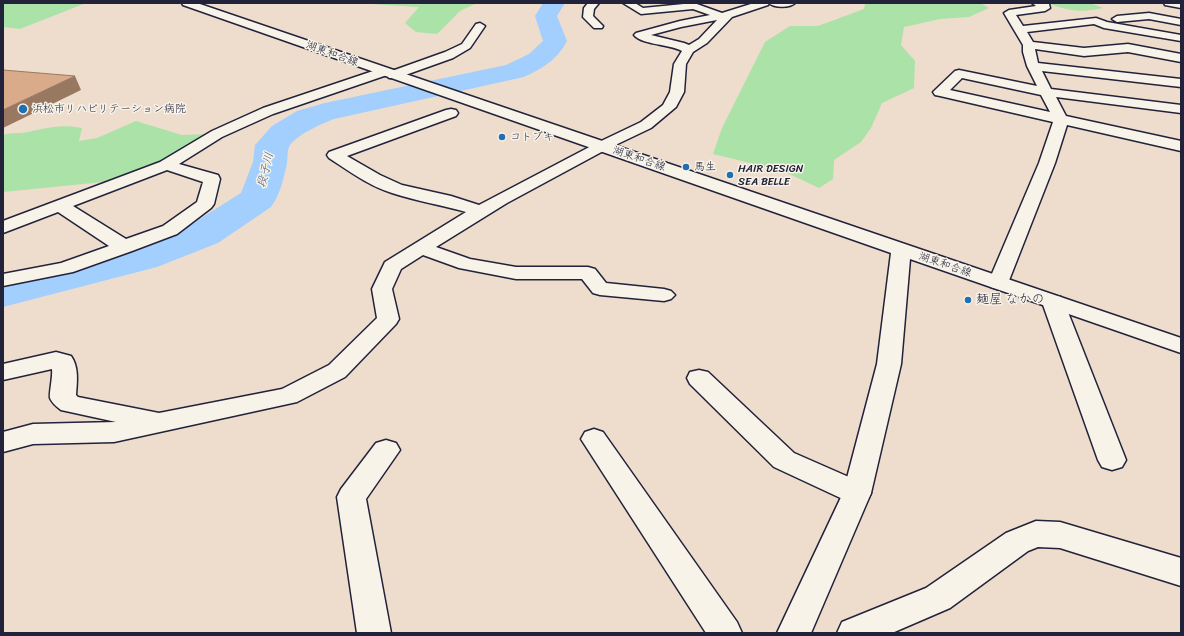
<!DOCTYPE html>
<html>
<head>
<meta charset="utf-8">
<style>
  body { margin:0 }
  #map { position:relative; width:1184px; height:636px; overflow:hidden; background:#edc; font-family:Sriracha,sans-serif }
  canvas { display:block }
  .frame { position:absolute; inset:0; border:4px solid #22223b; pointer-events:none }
</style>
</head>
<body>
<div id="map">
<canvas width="1184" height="636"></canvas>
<div class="frame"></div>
</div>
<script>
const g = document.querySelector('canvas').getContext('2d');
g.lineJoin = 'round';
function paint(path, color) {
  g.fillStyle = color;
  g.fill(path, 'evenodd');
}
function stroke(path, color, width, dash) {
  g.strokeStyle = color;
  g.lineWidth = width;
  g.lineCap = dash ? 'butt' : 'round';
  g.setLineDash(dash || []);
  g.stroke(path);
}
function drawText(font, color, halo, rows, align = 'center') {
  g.font = font + ' Sriracha,"Klee One",sans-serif';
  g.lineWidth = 3;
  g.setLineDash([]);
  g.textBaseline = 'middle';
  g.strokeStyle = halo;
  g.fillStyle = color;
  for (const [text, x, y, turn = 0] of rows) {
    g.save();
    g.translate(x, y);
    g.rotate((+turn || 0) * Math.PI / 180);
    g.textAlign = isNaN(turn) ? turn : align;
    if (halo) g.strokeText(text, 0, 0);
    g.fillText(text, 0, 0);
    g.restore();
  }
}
paint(new Path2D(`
  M3 3H86L20 29 3 27Z
  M355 3H477L460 11 437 34 416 32 405 23 419 7Z
  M912 3H987L982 4 989 8 969 17 940 19 904 27 901 45 915 61 914 88 882 103 871 128 861 142 834 160 833 179 819 188 783 171 713 154 722 128 765 42 790 26H818L864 9 865 4Z
  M1047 3H1090L1103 8C1079 13 1069 11 1047 3Z
  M136 121 182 135 209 134 162 162 113 181 3 192V135C12 132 19 134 28 132 49 128 60 124 82 128L79 141 97 138Z`), '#aae2a7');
paint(new Path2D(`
  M543 3H565L557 16 567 41C557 60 543 68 524 77L334 119C323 123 294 136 289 147 287 151 288 158 287 163 284 178 280 195 271 207L218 243 157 267 3 307V279L127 249 190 225 241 193 253 162 255 145 272 126 297 111 325 103 506 65 529 54 543 41 535 16Z`), '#a2cffd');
const street = new Path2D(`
  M588 3H599L594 9 593 16 603 26 602 28H594L583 17 584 8Z
  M623 3H635L643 8 694 3 722 13 754 3H769L768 5 732 17 707 43 693 52 686 64 684 92 676 107 651 128 607 149 507 203 436 247 470 259 516 267H588L595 269 606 283 664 289 671 291 675 295 671 299 664 301 600 295 593 293 582 279H516L459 268 423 255 401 269 392 289 399 319 396 324 345 377 297 402 114 442 33 444 3 452V432L33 424 116 422 61 410C57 407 52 403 50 398 49 393 53 377 52 369L3 380V364L56 352 71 356C79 367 77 382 76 395L78 397 159 413 282 389 329 365 377 318 372 289 385 262 466 212C442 205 416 201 392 193 369 186 349 171 329 158L327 155 329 152 446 110 451 109 456 110 458 113 456 116 347 156 380 175 402 185 451 196 479 205 597 143 641 122 663 105 670 92 674 64 682 51C670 44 642 45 634 35L636 33 680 21 710 15 693 9 641 14ZM717 20 699 39 689 45 684 43 651 35 681 27Z
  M769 3H795C790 8 774 8 769 3Z
  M1032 3 1049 4 1050 8 1045 11 1016 15 1023 26 1096 18 1107 22 1181 35V41L1104 28 1094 24 1027 32 1033 42 1084 48 1128 44 1181 54V62L1128 52 1084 56 1035 49 1038 63 1181 79V87L1042 71 1051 89 1181 105V113L1056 97 1066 116 1181 141V151L1067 125 1055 163 1008 283 1005 287 998 289 991 287 988 283 1039 163 1053 122 940 96 935 95 933 92 955 71 959 70 1037 86 1027 66 1023 52V45L1004 13 1009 10 1036 6ZM962 78 1041 95 1050 112 950 90Z
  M1164 3H1181V8L1165 5Z
  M1149 13 1181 19V25L1149 19 1117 22 1112 19 1117 16Z
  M480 23 485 26 470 48 453 58 397 78H389L387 75 273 114 222 137 179 164 218 175 220 179 214 204 211 208 177 234 132 251 73 272 3 286V274L61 263 109 246 58 212 3 233V221L160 162 212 131 263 108 379 69H387L389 72 445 52 462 44 476 24ZM167 170 203 182 197 202 163 226 126 239 73 206Z
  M1053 296 1061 297 1064 302 1126 460 1122 467 1112 470 1102 467 1098 460 1042 302 1045 297Z
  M699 370 708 372 794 453 867 485 871 493 867 501 857 504 847 501 774 467 690 384 687 378 690 372Z
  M594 429 603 432 737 622 742 633H706L581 439 585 432Z
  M386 440 396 443 400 450 366 499 391 633H357L337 497 341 489 376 443Z
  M1036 521 1060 522 1181 558V586L1060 548 1038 547 1028 551 950 608 892 633H837L842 622 926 588 1006 533Z`);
const secondary = new Path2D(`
  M182 3H197L1181 338V353L910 259 901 364 871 493 811 633H777L843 493 877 364 891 253 183 5Z`);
stroke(street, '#22223b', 3);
stroke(secondary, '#22223b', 3);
paint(street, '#f7f3e8');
paint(secondary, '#f7f3e8');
paint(new Path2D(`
  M75 76 81 90 3 128V110Z`), '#987861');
const building = new Path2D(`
  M3 70 75 76 3 110Z`);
paint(building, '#d9ab8a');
stroke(building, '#987861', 1);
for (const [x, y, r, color] of [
  [23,109,5,"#1f6fb2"],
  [502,137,4,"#1f6fb2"],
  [686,167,4,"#1f6fb2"],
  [730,175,4,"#1f6fb2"],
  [968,300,4,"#1f6fb2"]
]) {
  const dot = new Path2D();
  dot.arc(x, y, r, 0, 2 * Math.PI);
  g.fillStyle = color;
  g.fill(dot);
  stroke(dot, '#f7f3e8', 1.5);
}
drawText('11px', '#22223b', '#f7f3e8', [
  ["湖東和合線",332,54,20],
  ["湖東和合線",639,159,19],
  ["湖東和合線",945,265,19]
]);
drawText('11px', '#22223b', '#f7f3e8', [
  ["浜松市リハビリテーション病院",32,109],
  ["コトブキ",510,137],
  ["馬生",694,167],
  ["HAIR DESIGN",738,169],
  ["SEA BELLE",738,182]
], 'left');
drawText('italic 12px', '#485675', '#f7f3e8', [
  ["段子川",266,170,-76]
]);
drawText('13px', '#22223b', '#f7f3e8', [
  ["麺屋 なかの",976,300]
], 'left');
</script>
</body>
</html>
